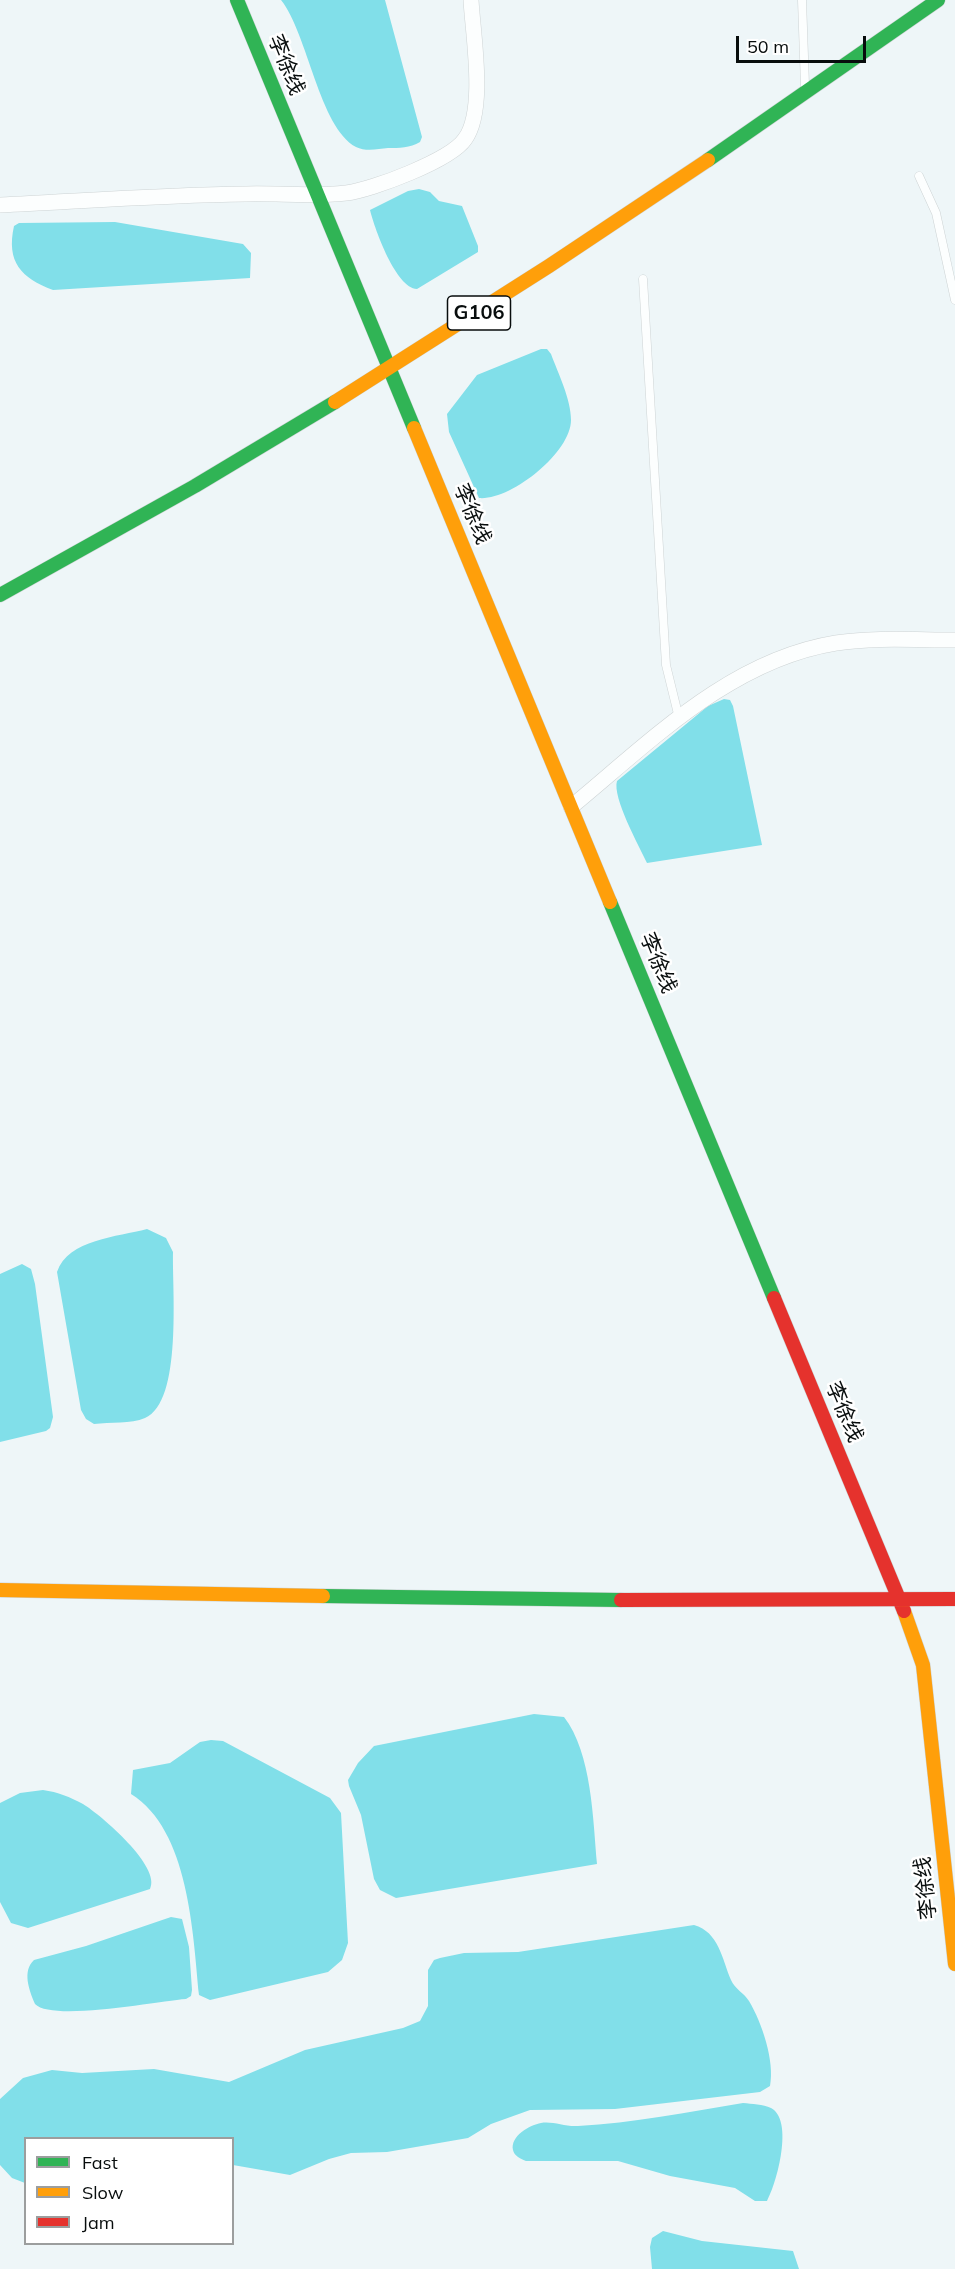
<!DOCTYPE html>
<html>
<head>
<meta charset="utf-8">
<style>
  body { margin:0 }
  #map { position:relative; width:955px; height:2269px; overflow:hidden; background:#eef6f8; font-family:Mulish,sans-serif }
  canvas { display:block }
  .legend { position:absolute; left:24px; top:2137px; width:210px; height:108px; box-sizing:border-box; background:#fff; border:2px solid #9c9e9e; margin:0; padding:8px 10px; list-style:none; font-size:18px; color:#080d0d }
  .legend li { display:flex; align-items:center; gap:12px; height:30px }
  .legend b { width:30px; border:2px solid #9c9e9e }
  .scale { position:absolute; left:736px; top:36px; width:130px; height:27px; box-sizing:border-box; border:3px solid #080d0d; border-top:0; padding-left:8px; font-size:18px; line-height:21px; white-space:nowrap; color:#080d0d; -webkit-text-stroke:4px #fff; paint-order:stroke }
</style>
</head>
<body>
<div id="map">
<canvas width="955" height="2269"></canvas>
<ul class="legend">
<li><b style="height:8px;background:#30b455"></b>Fast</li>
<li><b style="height:8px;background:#ff9f0a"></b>Slow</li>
<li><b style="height:8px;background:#e5322d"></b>Jam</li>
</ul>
<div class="scale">50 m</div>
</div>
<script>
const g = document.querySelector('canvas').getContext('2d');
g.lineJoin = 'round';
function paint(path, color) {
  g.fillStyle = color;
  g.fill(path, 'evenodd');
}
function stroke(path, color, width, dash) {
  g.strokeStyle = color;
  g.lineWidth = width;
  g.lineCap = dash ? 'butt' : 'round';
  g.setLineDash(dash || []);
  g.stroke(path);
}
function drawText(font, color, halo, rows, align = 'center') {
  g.font = font + ' Mulish,"Noto Sans SC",sans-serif';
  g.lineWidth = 5;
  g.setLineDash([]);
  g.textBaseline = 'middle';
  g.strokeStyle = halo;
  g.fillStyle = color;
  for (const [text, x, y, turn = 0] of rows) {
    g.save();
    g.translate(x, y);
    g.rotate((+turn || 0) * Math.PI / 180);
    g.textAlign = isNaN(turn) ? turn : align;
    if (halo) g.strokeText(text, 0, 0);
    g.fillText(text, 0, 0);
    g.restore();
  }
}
paint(new Path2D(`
  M281 0H385L422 137 420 142C410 148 399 148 388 148 378 149 366 152 356 147 319 127 308 34 281 0Z
  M419 189 430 192 439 201 462 206 478 246V252L417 289C396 288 375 230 370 210L408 191Z
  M115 222 243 244 251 253 250 278 53 290C21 278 6 262 14 226L19 223Z
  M541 349H547L551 354C558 373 571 399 571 420 571 453 510 501 479 498L449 432 447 414 477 375Z
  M724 699 730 700 733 706 762 845 647 863C639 846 612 797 617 781L708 706Z
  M147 1229 166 1238 173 1252C172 1288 183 1402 145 1418 131 1424 110 1422 94 1424L86 1419 81 1410 57 1272C68 1239 118 1237 147 1229Z
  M22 1264 31 1269 35 1284 53 1417 50 1428 46 1431 0 1442V1274Z
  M534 1714 564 1717C592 1753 593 1820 597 1864L396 1898 380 1890 374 1879 361 1815 349 1786 348 1780 358 1763 374 1746Z
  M211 1740 223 1741 330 1798 341 1813 348 1943 342 1960 328 1972 210 2000 199 1995C193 1933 189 1830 131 1794L133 1770 170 1763 200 1742Z
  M43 1790C58 1792 70 1797 83 1804 101 1815 162 1867 150 1889L28 1928 11 1923 0 1902V1803L20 1793Z
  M171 1917 182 1919 189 1947 192 1990 191 1996 186 1999C158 2001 52 2022 35 2004 29 1990 22 1971 34 1960L86 1946Z
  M694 1925C719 1932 722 1959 731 1980 735 1989 744 1993 749 2001 762 2023 775 2061 770 2086L760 2092 615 2109 530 2110 491 2124 468 2138 387 2152 351 2153 329 2159 290 2175 233 2165 232 2138H26L25 2183 12 2178 0 2165V2099L23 2078 52 2070 82 2073 154 2069 229 2082 305 2050 403 2028 420 2021 428 2006V1970L434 1960 440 1958 464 1953 518 1952Z
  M743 2103C752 2104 763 2104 771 2108 794 2120 777 2183 767 2201H755L735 2188 670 2176 618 2161H526C521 2159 514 2156 513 2150 510 2136 530 2125 541 2123 553 2121 565 2127 578 2126 633 2123 688 2112 743 2103Z
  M663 2231 702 2241 793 2251 799 2269H652L650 2247 652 2238Z`), '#81dfe9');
const lane = new Path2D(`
  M802 0 805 85
  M919 176 936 213 955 300
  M643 279 666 665 679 718`);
const street = new Path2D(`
  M0 205C82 201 164 195 246 194 279 193 313 197 346 193 372 190 451 160 465 139 486 110 473 36 471 0
  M571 807C650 742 730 660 836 643 875 637 916 640 955 640`);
const fast = new Path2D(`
  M237 0 414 428
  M708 160 938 0
  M0 595 195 486 335 402
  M610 902 774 1298
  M323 1596 621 1600`);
const slow = new Path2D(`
  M335 402 549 266 708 160
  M414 428 610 902
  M0 1590 323 1596
  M904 1611 923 1665 955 1964`);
const jam = new Path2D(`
  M774 1298 904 1611
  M621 1600 955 1599`);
stroke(lane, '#cdd3d4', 9);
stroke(street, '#cdd3d4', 16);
stroke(fast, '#cdd3d4', 15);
stroke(slow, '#cdd3d4', 15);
stroke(jam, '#cdd3d4', 15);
stroke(lane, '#fcfefe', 8);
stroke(street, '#fcfefe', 15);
stroke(fast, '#30b455', 14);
stroke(slow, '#ff9f0a', 14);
stroke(jam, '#e5322d', 14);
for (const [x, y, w] of [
  [479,313,63]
]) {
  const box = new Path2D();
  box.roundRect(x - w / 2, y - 17, w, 34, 4.5);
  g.fillStyle = '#fff';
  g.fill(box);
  stroke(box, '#080d0d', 1.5);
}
drawText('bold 20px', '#080d0d', null, [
  ["G106",479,313]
]);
drawText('21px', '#080d0d', '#fff', [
  ["李徐线",286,65,68],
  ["李徐线",472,514,67],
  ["李徐线",658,963,68],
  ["李徐线",844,1412,67],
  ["李徐线",926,1888,-96]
]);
</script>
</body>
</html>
